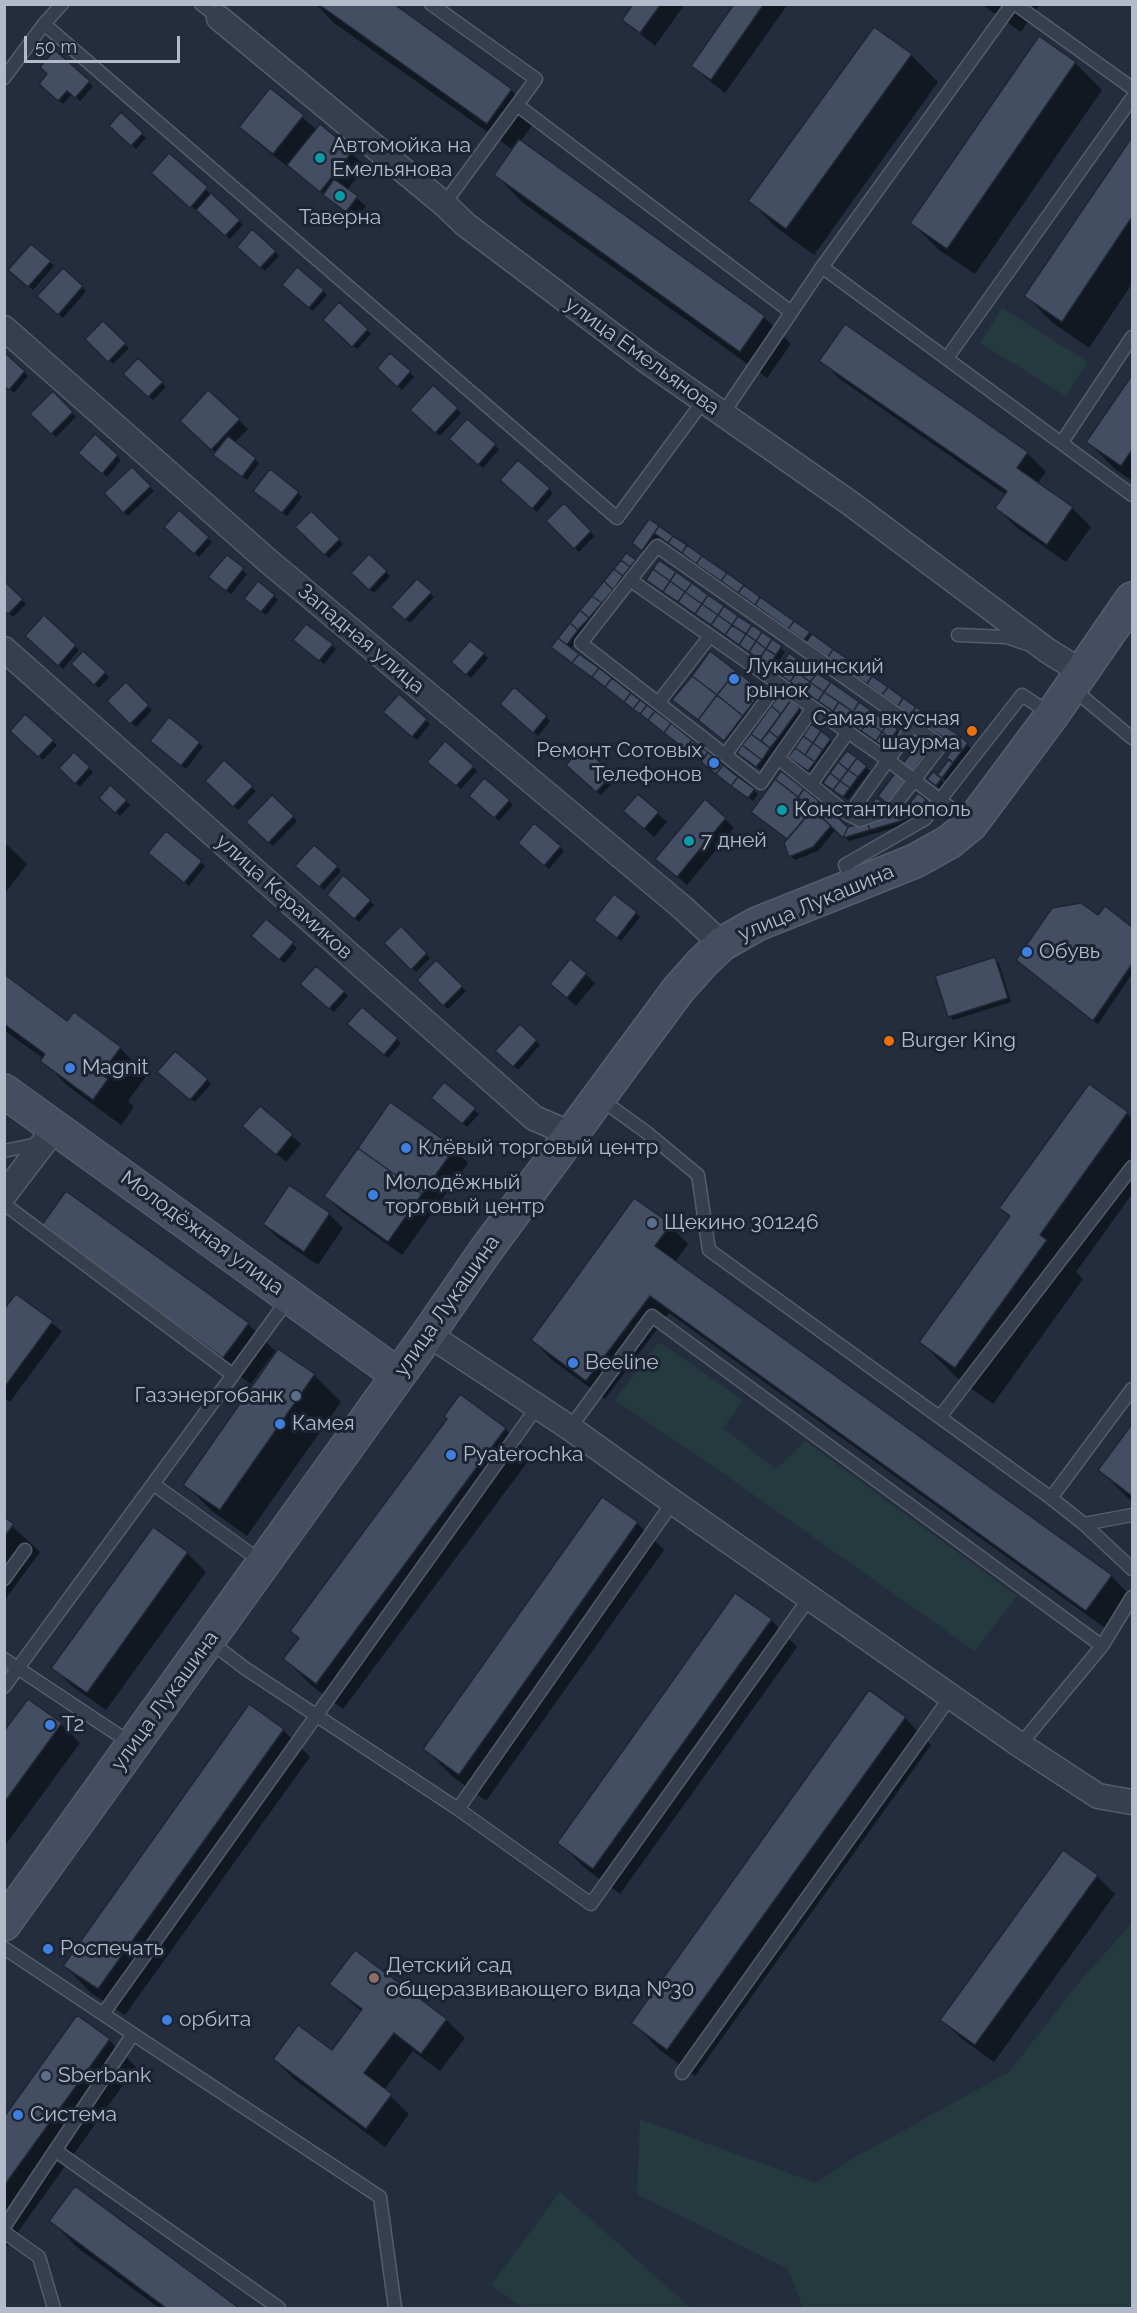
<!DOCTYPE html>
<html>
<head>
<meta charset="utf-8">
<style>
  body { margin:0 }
  #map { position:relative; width:1137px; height:2313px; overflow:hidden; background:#232d3e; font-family:Raleway,sans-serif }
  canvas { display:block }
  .frame { position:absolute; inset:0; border:6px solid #b3bac9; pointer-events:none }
  .scale { position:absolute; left:24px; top:36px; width:156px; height:27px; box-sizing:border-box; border:3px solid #b3bac9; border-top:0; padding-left:8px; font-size:18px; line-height:21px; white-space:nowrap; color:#b3bac9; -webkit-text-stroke:4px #1c2433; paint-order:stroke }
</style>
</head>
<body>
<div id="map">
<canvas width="1137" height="2313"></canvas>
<div class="frame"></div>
<div class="scale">50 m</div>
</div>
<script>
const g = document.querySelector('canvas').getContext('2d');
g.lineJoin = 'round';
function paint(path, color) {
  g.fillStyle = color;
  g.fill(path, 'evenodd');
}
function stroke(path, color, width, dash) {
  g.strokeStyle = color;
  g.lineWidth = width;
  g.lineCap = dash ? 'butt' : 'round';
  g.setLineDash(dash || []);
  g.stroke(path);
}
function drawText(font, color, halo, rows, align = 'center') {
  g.font = font + ' Raleway,sans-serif';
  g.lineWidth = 6;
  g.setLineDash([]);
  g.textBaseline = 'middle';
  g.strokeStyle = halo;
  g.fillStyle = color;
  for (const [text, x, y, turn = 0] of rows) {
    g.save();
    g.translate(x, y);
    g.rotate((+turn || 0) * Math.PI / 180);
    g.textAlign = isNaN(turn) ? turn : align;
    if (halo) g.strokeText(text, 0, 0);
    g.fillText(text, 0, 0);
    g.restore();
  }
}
paint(new Path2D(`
  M1002 308 1088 362 1066 396 980 343Z
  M659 1342 743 1400 723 1428 776 1469 805 1441 1017 1596 975 1651 714 1467 615 1400Z
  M1132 1923V2308H803L788 2269 637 2194 640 2119 816 2183 852 2159 1009 2072 1081 1980Z
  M560 2192 691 2308H524L491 2285Z`), '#253a3f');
paint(new Path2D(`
  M316 4H391L511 90 538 117 520 142 764 317 791 344 767 378 522 202 496 175 513 150 334 23Z
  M635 4H685L655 46 624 20Z
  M736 4H788L725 93 707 79 693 65Z
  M981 4H1040L1021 32Z
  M55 52 93 86 80 101 72 94 63 104 45 88Z
  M911 55 938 82 814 255 777 228 750 201Z
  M1075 63 1102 90 975 274 939 250 912 223Z
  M271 90 317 130 320 126 366 166 347 190 366 206 356 220 303 178 289 165 288 167 255 141 241 127Z
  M121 115 146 138 136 149 111 126Z
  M1132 140V284L1089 348 1053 323 1026 296Z
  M169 155 243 225 230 239 153 173Z
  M253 232 279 256 265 271 239 247Z
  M50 262 54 266 33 290 14 274Z
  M298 269 327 295 313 311 288 289Z
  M63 270 86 291 63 318 39 296Z
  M339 304 371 334 357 349 325 320Z
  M103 323 129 348 113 364 87 339Z
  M845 326 1027 453 1046 472 1037 484 1072 508 1091 527 1066 562 1016 527 997 508 1006 495 840 379 821 360Z
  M4 354 28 376 14 393 4 384Z
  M391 355 414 377 402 390 379 368Z
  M138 360 166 387 153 400 125 374Z
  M1132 378V481L1115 469 1088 442Z
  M433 387 461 413 440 436 412 410Z
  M53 393 76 417 56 437 32 414Z
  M239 420 248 429 234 443 259 463 247 480 220 459 217 454 191 430Z
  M467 421 499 449 483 468 451 439Z
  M117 456 121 460 107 477 84 457Z
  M132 469 154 491 128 516 106 493Z
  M506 484 549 489 553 493 537 512Z
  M298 493 302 497 287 516 259 495Z
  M564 506 594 536 579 552 548 521Z
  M179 512 212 542 199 557 166 527Z
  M311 513 343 544 329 558 297 527Z
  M649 521 845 659 849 663 845 669 659 536 647 554 638 547Z
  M369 556 390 576 374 593 353 573Z
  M227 557 247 574 231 594 214 581Z
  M635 561 639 565 570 649 754 790 758 794 753 801 557 651Z
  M660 563 781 648 785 652 773 669 652 583Z
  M417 581 434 597 410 623 393 607Z
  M4 583 26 604 13 617 4 609Z
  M258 583 278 600 266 615 250 603Z
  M44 617 79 650 63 669 27 636Z
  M307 626 336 649 324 664 299 644Z
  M83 653 109 677 99 688 73 664Z
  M710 653 765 697 729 744 678 704Z
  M484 654 488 658 471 678 457 666Z
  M853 665 971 748 946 781 941 778 940 779 950 789 945 794 929 779 937 777 951 760 956 746 853 675Z
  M782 676 897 731 901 735 890 751Z
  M126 684 152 710 136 727 109 701Z
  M782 695 803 713 761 770 739 752Z
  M399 696 430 724 417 740 389 716Z
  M506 708 546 717 550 721 538 736Z
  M25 717 57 745 43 760 12 731Z
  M170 719 203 747 186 769 156 745Z
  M830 740 834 744 813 774 794 761Z
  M930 747 934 751 915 776 903 766Z
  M583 749 616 779 601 795 568 765Z
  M74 754 93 772 80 787 61 768Z
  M224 762 256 791 238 810 207 781Z
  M433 766 473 767 477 771 461 789Z
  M866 767 870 771 848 800 829 787Z
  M782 773 848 828 896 815 925 801 929 805 919 818 911 823 849 841 836 829 818 851 795 860 791 856 788 840 753 812Z
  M110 787 130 805 120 816 101 798Z
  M272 797 297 821 273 846 248 822Z
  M475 800 509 801 513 805 499 821Z
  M657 813 667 822 654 837 635 820Z
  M725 819 734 828 687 885 667 868Z
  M166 833 205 866 189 886 154 857Z
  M4 842 27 864 4 895Z
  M524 847H560L564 851 549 869Z
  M337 867 341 871 324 890 301 870Z
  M344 878 374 905 359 922 329 895Z
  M1105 908 1132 929V974L1098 1024 1022 964 1099 918Z
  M636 913 640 917 621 941 600 924Z
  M266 921 297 948 284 963 257 940Z
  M401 929 430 958 416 972 386 943Z
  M995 959 999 963 1011 1002 953 1020 949 1016Z
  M436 962 466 991 448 1009 419 980Z
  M585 974 595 983 576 1006 552 984Z
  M4 976 68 1023 120 1048 147 1075 128 1101 134 1107 121 1125 69 1087 42 1060 44 1059 4 1030Z
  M306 988 344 992 348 996 334 1012Z
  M362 1009 401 1043 388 1058 353 1028Z
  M520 1026 540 1045 518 1070 497 1051Z
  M163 1076 207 1080 211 1084 195 1102Z
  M445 1084 479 1114 467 1127 437 1102Z
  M391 1104 454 1149 468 1163 402 1255 340 1210 326 1196Z
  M260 1108 301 1144 286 1162 254 1135Z
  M1127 1113 1132 1119V1194L1076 1272 1083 1279 993 1404 958 1379 921 1342 1011 1218 1001 1208Z
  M634 1200 670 1226 688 1244 675 1262 1111 1576 1129 1594 1105 1628 669 1313 605 1399 551 1359 533 1340Z
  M329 1214 343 1228 318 1265 278 1238 264 1224Z
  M69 1253 248 1324 275 1351 251 1384Z
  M16 1296 62 1331 10 1402 4 1398V1329Z
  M279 1351 314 1375 341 1402 247 1536 212 1511 185 1484Z
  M1132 1427V1502L1100 1470Z
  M505 1429 532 1456 343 1709 312 1686 285 1659 300 1640 292 1631Z
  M602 1499 637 1523 664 1550 486 1801 452 1776 425 1749Z
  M4 1519 40 1552 4 1601Z
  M187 1553 206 1572 106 1710 72 1686 53 1667Z
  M771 1620 797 1647 620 1894 586 1869 559 1842Z
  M28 1701 61 1724 80 1743 4 1847V1734Z
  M250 1706 283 1730 310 1757 125 2015 91 1993 65 1966Z
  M905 1718 931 1745 695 2076 660 2050 633 2023Z
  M1097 1876 1115 1894 994 2062 961 2038 942 2020Z
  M331 1984 446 2020 465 2038 440 2071 413 2051 384 2090 409 2114 385 2147 293 2078 274 2059 332 2052 362 2012Z
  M109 2040 136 2067 8 2246 4 2244V2120Z
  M75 2189 237 2308H159L78 2248 51 2221Z`), '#0007');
const building = new Path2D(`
  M318 4H394L512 89 487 124Z
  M633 4H661L640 33 622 20Z
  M734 4H764L711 80 691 66Z
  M874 27 912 54 786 229 748 201Z
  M1039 36 1076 62 947 249 910 223Z
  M55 50 90 81 75 98 67 91 58 101 39 84 47 74 40 67Z
  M270 88 304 115 273 154 239 127Z
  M121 112 143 133 131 146 109 126Z
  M320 124 353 151 320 192 287 165Z
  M1132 137V217L1062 322 1024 296Z
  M519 139 765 316 740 352 494 175Z
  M169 153 208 187 190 208 151 173Z
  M334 179 358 196 346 212 323 195Z
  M211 193 240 220 225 236 196 210Z
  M252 229 276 251 260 268 237 247Z
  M31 244 51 261 28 287 8 270Z
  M297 267 324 290 309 308 282 285Z
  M63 268 83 286 58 315 37 296Z
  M339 302 368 329 352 347 323 320Z
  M103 321 126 343 108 362 85 339Z
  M845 324 1028 452 1017 468 1073 507 1047 545 995 508 1007 491 819 361Z
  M4 352 25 371 9 390 4 386Z
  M390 353 411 371 397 387 377 368Z
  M138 358 163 382 148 397 123 374Z
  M1132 375V450L1121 466 1086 442Z
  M433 385 458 408 435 433 410 410Z
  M208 390 240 419 211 450 180 421Z
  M53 391 73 412 51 434 30 414Z
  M467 419 496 444 478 465 449 439Z
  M95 434 118 455 102 474 78 453Z
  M228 436 256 458 242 477 213 455Z
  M518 460 550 488 532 509 500 480Z
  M132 467 151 486 123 513 104 493Z
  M270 469 299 492 282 513 253 491Z
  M564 503 591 531 574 549 546 521Z
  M179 510 209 537 194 554 164 527Z
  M311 511 340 539 324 555 295 527Z
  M649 519 659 526 642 551 632 543Z
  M659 526 673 536 668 543 654 533Z
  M673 536 687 545 682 553 668 543Z
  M687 545 702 556 696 564 682 553Z
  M626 553 636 560 630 567 621 560Z
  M369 554 387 571 369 590 351 573Z
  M227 555 244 568 226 591 208 577Z
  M702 556 727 573 721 581 696 564Z
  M621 560 630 567 623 576 614 569Z
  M659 560 676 572 670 581 653 569Z
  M614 569 623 576 613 590 604 581Z
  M653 569 670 581 663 592 646 580Z
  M676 572 692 583 685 592 670 581Z
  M727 573 744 585 738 593 721 581Z
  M417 579 432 592 405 620 391 607Z
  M4 581 23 599 8 614 4 611Z
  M258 581 275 595 261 612 244 599Z
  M604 581 613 590 602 603 592 596Z
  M670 581 685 592 678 602 663 592Z
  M692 583 708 595 702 604 685 592Z
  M744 585 760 597 755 605 738 593Z
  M685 592 702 604 695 614 678 602Z
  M708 595 724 606 718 615 702 604Z
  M592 596 602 603 589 618 580 610Z
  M760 597 794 621 788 629 755 605Z
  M702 604 718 615 711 625 695 614Z
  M724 606 738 616 732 625 718 615Z
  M580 610 589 618 578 630 570 623Z
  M44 615 76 645 58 666 25 636Z
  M718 615 732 625 725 635 711 625Z
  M738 616 752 625 746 634 732 625Z
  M794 621 810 632 804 640 788 629Z
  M570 623 578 630 567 645 558 638Z
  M306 624 333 644 319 661 293 640Z
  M732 625 746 634 739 645 725 635Z
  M752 625 762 632 756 641 746 634Z
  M762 632 772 639 766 649 756 641Z
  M746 634 756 641 749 652 739 645Z
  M812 634 833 649 828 657 806 642Z
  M558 638 579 654 572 663 551 647Z
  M772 639 782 646 776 655 766 649Z
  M470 641 485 653 466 675 451 662Z
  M756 641 766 649 759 659 749 652Z
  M766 649 776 655 769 666 759 659Z
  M833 649 846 658 840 666 828 657Z
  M83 651 106 672 94 685 71 664Z
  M710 651 736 671 717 695 692 676Z
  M789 653 803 663 797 672 783 663Z
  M579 654 599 668 592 677 572 663Z
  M783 663 797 672 790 682 776 672Z
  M803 663 817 673 810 682 797 672Z
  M853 663 862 669 856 677 847 671Z
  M599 668 612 678 605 687 592 677Z
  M862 669 872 676 867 684 856 677Z
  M736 671 762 691 743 716 717 695Z
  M797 672 810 682 804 691 790 682Z
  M817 673 831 682 824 692 810 682Z
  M692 676 717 695 698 720 672 700Z
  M872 676 888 687 882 695 867 684Z
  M612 678 631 693 624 702 605 687Z
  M126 682 149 705 130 724 107 701Z
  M810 682 824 692 818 701 804 691Z
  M831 682 859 702 853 712 824 692Z
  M514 687 547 716 533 733 500 704Z
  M888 687 903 698 898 706 882 695Z
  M824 692 839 702 833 711 818 701Z
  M631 693 640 700 633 709 624 702Z
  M781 693 791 700 781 714 771 706Z
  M399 694 427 719 412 737 383 712Z
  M717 695 743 716 724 741 698 720Z
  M903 698 916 707 910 715 898 706Z
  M640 700 647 705 640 714 633 709Z
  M791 700 800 708 778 738 769 731Z
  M839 702 853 712 846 721 833 711Z
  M859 702 874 713 868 722 853 712Z
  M647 705 655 711 648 720 640 714Z
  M771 706 781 714 761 741 751 734Z
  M916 707 961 737 955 745 910 715Z
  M655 711 671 723 664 733 648 720Z
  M853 712 868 722 861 731 846 721Z
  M874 713 888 723 882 732 868 722Z
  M25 714 54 740 38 757 10 731Z
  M169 717 200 742 181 766 150 741Z
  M868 722 882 732 876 741 861 731Z
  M671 723 692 740 685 749 664 733Z
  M888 723 898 729 891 739 882 732Z
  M811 724 821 731 813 743 803 736Z
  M769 731 778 738 770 748 761 741Z
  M821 731 831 739 823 750 813 743Z
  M882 732 891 739 885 748 876 741Z
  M751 734 770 748 762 760 742 745Z
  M803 736 813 743 805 755 795 748Z
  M961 737 968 743 953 763 946 758Z
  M922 739 931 746 911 773 901 766Z
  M692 740 708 752 701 762 685 749Z
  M445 741 474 766 456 786 427 762Z
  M813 743 823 750 815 762 805 755Z
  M742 745 762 760 756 767 737 753Z
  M582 746 613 774 596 792 566 765Z
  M795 748 815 762 808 771 788 757Z
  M847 751 857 758 848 770 838 762Z
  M74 752 90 767 75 784 59 768Z
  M708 752 723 765 716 774 701 762Z
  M857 758 867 766 858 777 848 770Z
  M949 759 953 763 942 778 937 775Z
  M224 760 253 786 233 807 205 781Z
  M838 762 848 770 840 781 830 773Z
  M723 765 738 777 731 786 716 774Z
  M848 770 858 777 850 788 840 781Z
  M781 771 804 789 798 797 775 779Z
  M896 772 906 780 888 804 878 796Z
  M933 772 942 778 936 786 927 779Z
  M830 773 840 781 833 790 823 783Z
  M738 777 755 789 748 798 731 786Z
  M484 778 510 800 494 818 469 796Z
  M775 779 813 809 787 839 751 812Z
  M840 781 850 788 843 797 833 790Z
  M110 785 127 800 115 813 99 798Z
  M804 789 819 801 813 809 798 797Z
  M918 793 926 800 915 814 908 805Z
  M638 794 659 812 644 829 623 811Z
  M272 795 294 816 268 843 246 822Z
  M876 798 882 802 876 811 870 806Z
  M705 799 726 818 677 877 655 859Z
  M819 801 848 827 843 838 813 809Z
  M908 805 915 814 901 821 896 814Z
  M813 809 831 826 813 847 789 857 784 843Z
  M896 814 901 821 870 830 867 822Z
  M867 822 870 830 843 838 848 827Z
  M534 823 561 846 544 866 518 843Z
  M166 831 202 861 184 883 148 853Z
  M314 845 338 866 319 887 295 866Z
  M343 875 371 900 354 919 327 895Z
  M614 894 637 912 617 938 594 920Z
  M1081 903 1098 915 1105 906 1132 927V964L1093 1021 1016 960 1052 908Z
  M266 919 294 942 279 960 251 936Z
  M401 926 427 953 411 970 384 943Z
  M995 957 1008 998 948 1017 935 976Z
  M570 959 587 973 567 998 550 984Z
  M436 960 463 986 443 1006 417 980Z
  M316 966 345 991 329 1009 300 984Z
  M4 974 67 1021 74 1012 121 1047 101 1074 108 1079 93 1100 40 1061 45 1054 4 1024Z
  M362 1007 398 1038 384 1055 347 1024Z
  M520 1024 537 1040 513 1067 495 1051Z
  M175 1051 208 1079 190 1100 157 1072Z
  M444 1082 476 1108 462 1124 431 1098Z
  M1089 1084 1128 1112 1040 1235 1047 1240 955 1368 919 1342 1010 1216 999 1208Z
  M390 1102 455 1148 422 1194 358 1148Z
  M260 1106 293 1134 276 1155 242 1126Z
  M358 1148 422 1194 388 1242 324 1196Z
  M289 1185 330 1213 304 1252 263 1224Z
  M66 1191 249 1323 223 1358 41 1226Z
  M634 1198 671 1224 655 1246 1112 1575 1086 1611 650 1296 586 1381 531 1340Z
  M16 1294 53 1321 4 1388V1309Z
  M278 1349 315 1374 220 1510 183 1485Z
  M460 1394 506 1428 316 1684 283 1659 299 1638 290 1631 447 1419 444 1416Z
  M1132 1424V1496L1098 1470Z
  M602 1497 638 1522 459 1775 423 1749Z
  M4 1517 14 1524 4 1537Z
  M153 1527 188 1552 87 1693 51 1668Z
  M735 1593 772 1619 593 1869 557 1843Z
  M869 1690 906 1717 667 2050 631 2023Z
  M28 1699 62 1723 4 1803V1731Z
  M249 1704 284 1729 98 1989 63 1966Z
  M1063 1850 1098 1875 975 2045 940 2020Z
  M355 1950 447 2019 421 2054 394 2033 364 2073 392 2094 366 2129 273 2059 298 2025 332 2050 362 2009 329 1984Z
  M77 2015 110 2039 4 2186V2117Z
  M75 2186 239 2308H166L49 2221Z`);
paint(building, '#444e62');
stroke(building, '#1e2635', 1.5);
const lane = new Path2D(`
  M201 4 219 18
  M431 4 536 79 444 204
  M1015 4 1132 88
  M44 24 617 518 704 400
  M4 78 44 24 62 4
  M517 105 791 312
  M822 267 1132 495
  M947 358 1132 98
  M722 415 822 267 1012 4
  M1062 442 1132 337
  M630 580 888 760 913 726
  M958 635 1006 637 1027 644
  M1073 689 1132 738
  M658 703 710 636
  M725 755 778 684
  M778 758 813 708
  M811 784 848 732
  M849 815 860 820 892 809 941 745 657 546 581 643 761 783 778 758 849 815 888 760 970 823
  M854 884 845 865 925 819 1022 695 1052 715
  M599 1098 646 1132 698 1175 709 1250 1051 1498 1084 1524 1132 1569
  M4 1151 42 1143
  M4 1204 233 1375 4 1687
  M233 1375 289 1298
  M940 1417 1132 1167
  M570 1428 652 1316 1102 1646
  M153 1484 262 1562
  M1051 1498 1132 1389
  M1084 1524 1132 1515
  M4 1579 25 1550
  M209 1641 246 1669 458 1809 591 1904 810 1597
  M4 1659 132 1744
  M1020 1745 1102 1646 1132 1597
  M458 1809 673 1502
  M4 1948 103 2014 537 1407
  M133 2034 380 2197 395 2308
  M682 2073 951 1696
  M56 2151 279 2308
  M4 2227 133 2034 103 2014
  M4 2232 39 2257 54 2308`);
const street = new Path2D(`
  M219 18 444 204 466 225 647 361 850 503 1048 651 1082 672
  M4 328 267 560 683 908 722 944
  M4 649 534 1118 571 1134
  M4 1195 55 1128
  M428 1334 570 1428 673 1502 1020 1745 1098 1796 1132 1802`);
const secondary = new Path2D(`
  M4 1091 398 1375
  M4 1924 428 1334 486 1250 678 990 702 963 722 944 757 924 915 861 949 842 971 824 1052 715 1132 599`);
stroke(lane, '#555d6c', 15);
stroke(street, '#555d6c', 27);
stroke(secondary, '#555d6c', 36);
stroke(lane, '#373f4e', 12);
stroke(street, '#373f4e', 24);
stroke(secondary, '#454e61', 33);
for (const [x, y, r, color] of [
  [320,158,6,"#0f9aa8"],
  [340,196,6,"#0f9aa8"],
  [734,679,6,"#3f7fe0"],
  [972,731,6,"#e8710a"],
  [714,763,6,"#3f7fe0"],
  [782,810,6,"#0f9aa8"],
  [689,841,6,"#0f9aa8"],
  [1027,952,6,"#3f7fe0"],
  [889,1041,6,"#e8710a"],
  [70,1068,6,"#3f7fe0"],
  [406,1148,6,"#3f7fe0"],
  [373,1195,6,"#3f7fe0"],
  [652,1223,6,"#5c6f8a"],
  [573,1363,6,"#3f7fe0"],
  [296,1396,6,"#5c6f8a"],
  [280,1424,6,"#3f7fe0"],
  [451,1455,6,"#3f7fe0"],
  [50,1725,6,"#3f7fe0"],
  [48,1949,6,"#3f7fe0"],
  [374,1978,6,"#8d6e63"],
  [167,2020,6,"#3f7fe0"],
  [46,2076,6,"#5c6f8a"],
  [18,2115,6,"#3f7fe0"]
]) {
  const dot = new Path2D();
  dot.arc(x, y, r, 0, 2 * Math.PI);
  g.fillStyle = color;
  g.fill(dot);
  stroke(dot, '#1c2433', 2);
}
drawText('21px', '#b3bac9', '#1c2433', [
  ["Автомойка на",332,146],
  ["Емельянова",332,170],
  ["Таверна",340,218,"center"],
  ["Лукашинский",746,667],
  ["рынок",746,691],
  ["Самая вкусная",960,719,"right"],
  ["шаурма",960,743,"right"],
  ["Ремонт Сотовых",702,751,"right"],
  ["Телефонов",702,775,"right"],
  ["Константинополь",794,810],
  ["7 дней",701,841],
  ["Обувь",1039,952],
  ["Burger King",901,1041],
  ["Magnit",82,1068],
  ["Клёвый торговый центр",418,1148],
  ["Молодёжный",385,1183],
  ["торговый центр",385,1207],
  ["Щекино 301246",664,1223],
  ["Beeline",585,1363],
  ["Газэнергобанк",284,1396,"right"],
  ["Камея",292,1424],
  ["Pyaterochka",463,1455],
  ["T2",62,1725],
  ["Роспечать",60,1949],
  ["Детский сад",386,1966],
  ["общеразвивающего вида №30",386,1990],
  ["орбита",179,2020],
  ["Sberbank",58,2076],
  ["Система",30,2115]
], 'left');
drawText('21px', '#b3bac9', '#1c2433', [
  ["улица Емельянова",642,356,36],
  ["Западная улица",361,639,40],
  ["улица Керамиков",284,897,42],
  ["улица Лукашина",816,903,-23],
  ["Молодёжная улица",202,1233,36],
  ["улица Лукашина",447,1306,-55],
  ["улица Лукашина",165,1701,-54]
]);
</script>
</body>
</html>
